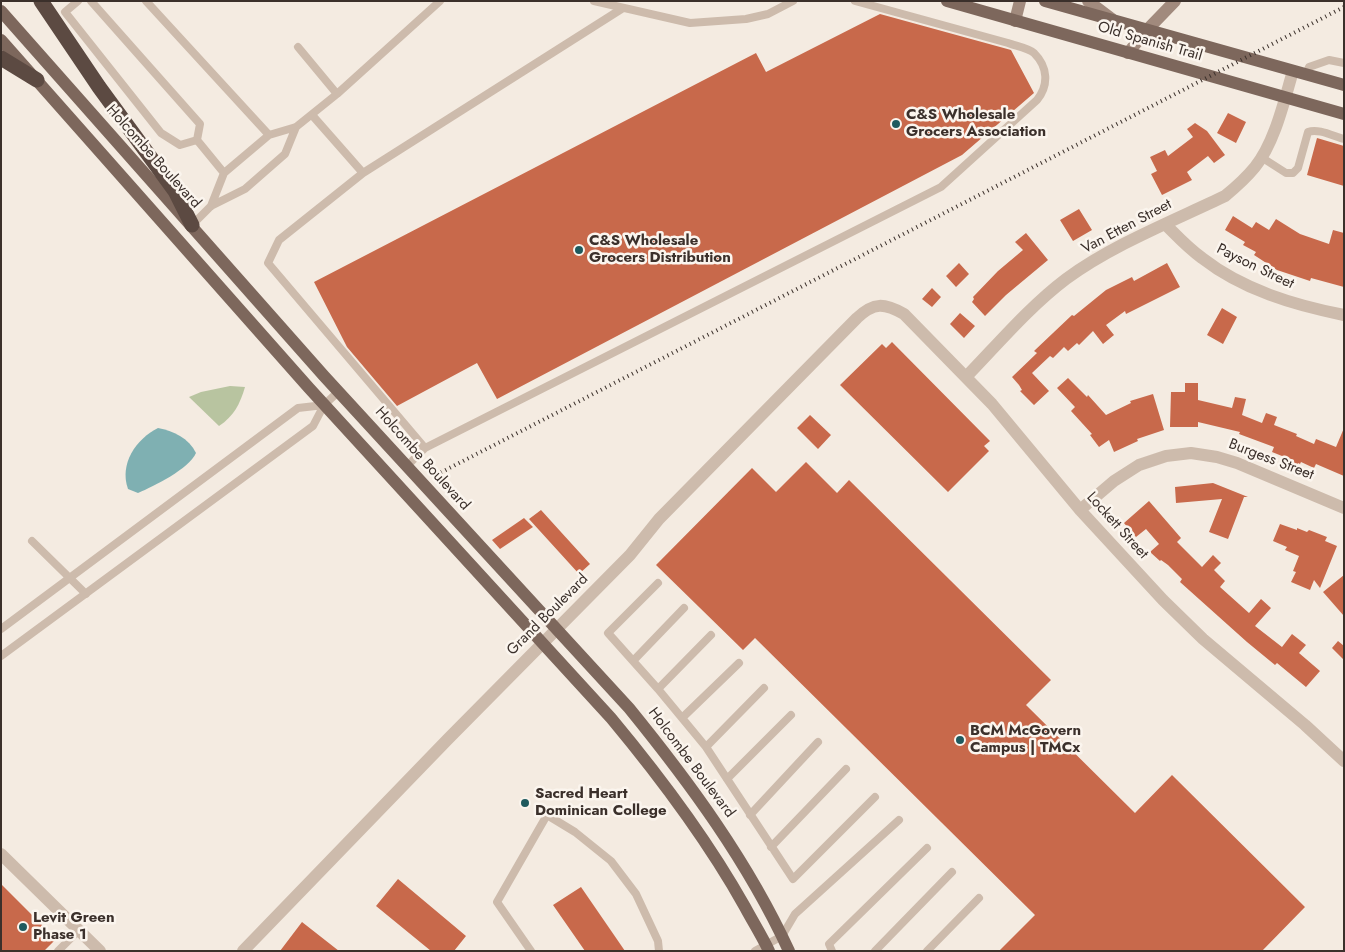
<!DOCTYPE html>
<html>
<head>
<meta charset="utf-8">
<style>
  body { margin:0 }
  #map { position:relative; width:1345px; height:952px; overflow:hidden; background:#f4ebe1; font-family:Jost,sans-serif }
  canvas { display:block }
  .frame { position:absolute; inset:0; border:2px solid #3b302b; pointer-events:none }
</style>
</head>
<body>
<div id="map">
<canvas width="1345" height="952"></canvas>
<div class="frame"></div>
</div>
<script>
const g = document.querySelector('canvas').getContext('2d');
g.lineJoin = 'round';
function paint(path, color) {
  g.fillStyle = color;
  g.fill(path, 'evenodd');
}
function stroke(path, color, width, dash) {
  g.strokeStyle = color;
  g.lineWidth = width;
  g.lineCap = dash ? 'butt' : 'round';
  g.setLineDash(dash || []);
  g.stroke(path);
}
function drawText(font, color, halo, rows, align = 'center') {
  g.font = font + ' Jost,sans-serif';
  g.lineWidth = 5;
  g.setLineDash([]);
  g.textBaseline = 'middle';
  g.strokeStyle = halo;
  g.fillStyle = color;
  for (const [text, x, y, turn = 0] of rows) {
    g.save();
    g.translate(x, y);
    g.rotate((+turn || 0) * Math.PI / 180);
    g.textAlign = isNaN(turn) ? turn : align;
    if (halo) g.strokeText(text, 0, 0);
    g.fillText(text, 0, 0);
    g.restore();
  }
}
paint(new Path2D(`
  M230 386 245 387C240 404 234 416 219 426L189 397 201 392Z`), '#b8c4a0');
paint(new Path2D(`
  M158 428C173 431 189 438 196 453 189 469 154 486 138 493L128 489C119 464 136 439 158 428Z`), '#7fb0b2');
paint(new Path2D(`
  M880 14 1011 50 1034 93 962 155 497 399 477 363 397 406 347 347 314 282 756 53 766 72Z
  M1228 113 1246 122 1236 143 1217 133Z
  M1195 123 1207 131 1225 155 1214 163 1208 156 1187 172 1192 180 1162 195 1151 174 1157 171 1150 157 1165 150 1168 156 1193 137 1187 129Z
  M1317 138 1344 146V186L1307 175Z
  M1079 209 1092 230 1073 241 1060 220Z
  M1233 216 1252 228 1256 222 1269 230 1276 219 1300 234 1329 244 1333 230 1344 233V287L1311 278 1310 281 1277 270 1254 255 1256 252 1243 245 1245 242 1225 230Z
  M1026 233 1048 260 1006 295 985 316 972 302 974 299 973 297 998 271 1023 250 1015 242Z
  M959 263 969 274 956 287 946 276Z
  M1167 263 1180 287 1126 314 1125 311 1106 325 1114 335 1103 344 1093 331 1079 345 1077 343 1068 351 1064 347 1053 358 1050 356 1032 373 1049 391 1034 405 1020 391 1022 390 1019 385 1012 377 1037 353 1034 351 1072 315 1074 316 1106 290 1132 277 1134 281Z
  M932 288 941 297 932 307 922 299Z
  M1222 308 1237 317 1223 344 1207 335Z
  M960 313 975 326 964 338 950 324Z
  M892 342 990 441 984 446 989 451 948 492 840 385 882 344 886 348Z
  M1068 378 1087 397 1088 395 1106 415 1131 403 1130 401 1153 394 1164 430 1137 439 1138 441 1114 452 1109 440 1099 447 1090 435 1092 434 1071 411 1075 407 1057 388Z
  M1185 383H1198V400L1232 408 1235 397 1246 399 1242 415 1262 423 1266 413 1277 417 1274 425 1297 434 1296 436 1314 444 1316 439 1336 447 1344 428V476L1316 464 1314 468 1301 462 1300 464 1298 463 1296 468 1285 464 1287 458 1272 452 1274 447 1239 434 1240 432 1198 422V427H1170L1171 392H1185Z
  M810 415 831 435 818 449 797 428Z
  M806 462 837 493 849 480 1051 680 1026 705 1135 813 1172 775 1305 907 1262 951H999L1035 915 755 638 743 650 656 565 752 468 776 492Z
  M1213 483 1248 497H1244L1228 539 1209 532 1222 499 1176 503 1175 487Z
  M1149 501 1181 538 1177 542 1202 567 1213 555 1221 563 1214 570 1225 581 1220 587 1249 613 1261 599 1271 608 1255 626 1282 647 1292 634 1306 645 1299 653 1320 671 1306 687 1277 663 1275 665 1247 642 1180 582 1182 579 1168 565 1161 560 1160 561 1150 552 1159 544 1146 529 1136 537 1124 523Z
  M541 510 590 564 579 574 529 519Z
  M524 518 533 527 500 549 492 540Z
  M1280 524 1297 530V528L1307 532 1309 530 1327 537 1325 541 1337 546 1320 588 1314 580 1310 590 1291 582 1296 572 1293 571 1299 556 1285 550 1287 547 1273 541Z
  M1344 575V616L1323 592Z
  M1338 641 1344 646V660L1332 648Z
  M398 879 466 936 454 951H431L376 906Z
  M1 884 56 939 44 951H1Z
  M581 887 625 951H585L553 905Z
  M302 922 339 951H280Z`), '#c8694b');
stroke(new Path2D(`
  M78 1 65 12 161 133 180 145 197 140
  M91 1 200 124 197 140 224 173
  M146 1 269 135
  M594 1 690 23 746 19 768 14 793 1
  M298 47 337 94 440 1
  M1306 74 1309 67 1329 60 1344 63
  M312 115 363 173 279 240 268 263 425 448 407 466
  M1261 157 1286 173H1293L1298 168 1308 132C1318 128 1333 136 1344 139
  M363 173 623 8
  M211 206 224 173 269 135 296 127 337 94
  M192 225 211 206 245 189 285 154 296 127
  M425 448 941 187 1037 100C1049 85 1048 67 1034 53 1028 48 1016 46 1008 43L855 1
  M32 541 86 594
  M658 583 608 633 658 689 706 747 793 879 875 797
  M1 629 298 408 324 405
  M1 656 313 426 324 405 338 392
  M633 661 684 608
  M658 689 711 635
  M682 718 739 663
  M706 747 764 688
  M727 779 791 715
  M750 815 818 742
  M771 847 846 769
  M58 951 79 930
  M531 951 497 902 547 815 575 832 611 861 636 894 658 941 659 951
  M755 951 782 936 795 914 899 820
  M832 951 829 944 927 848
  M875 951 952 872
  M927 951 979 898`), '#cdbbac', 8);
stroke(new Path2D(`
  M1165 224C1177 236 1188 248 1202 258 1243 290 1294 305 1344 315
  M966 377C998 344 1029 307 1066 279 1112 245 1173 221 1225 196 1236 187 1246 178 1255 167 1275 142 1284 101 1293 71
  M1080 510 1114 481 1139 465 1166 456 1191 453 1217 457 1237 463 1344 508
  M1 854 100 951
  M243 951 448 739 630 555 659 519 857 318C874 302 884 303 904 314L992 404 1080 510 1163 600 1203 639 1305 725 1344 761`), '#cdbbac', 12);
stroke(new Path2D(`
  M1088 1 1112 19
  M1015 21 1020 1
  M1128 53 1147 30 1175 1`), '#a18a7d', 12);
stroke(new Path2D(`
  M947 1 1344 114
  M1045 1 1344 85
  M1 11 324 376 629 708C690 783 748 862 789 951
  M1 40 309 388 611 718C661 778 707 839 745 907 753 922 762 936 769 951`), '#7d675c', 12);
stroke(new Path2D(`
  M41 1 99 87 175 191 192 225
  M1 58 37 80`), '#5c4a42', 15);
stroke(new Path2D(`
  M432 477 1344 7`), '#3b302b', 4, [1, 4]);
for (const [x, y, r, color] of [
  [896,124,5,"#1f5a5e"],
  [579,250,5,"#1f5a5e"],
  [960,740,5,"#1f5a5e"],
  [525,803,5,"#1f5a5e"],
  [23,927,5,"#1f5a5e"]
]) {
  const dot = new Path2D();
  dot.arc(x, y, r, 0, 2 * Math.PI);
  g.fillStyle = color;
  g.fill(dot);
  stroke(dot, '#fbf5ee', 2);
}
drawText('15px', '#3b302b', '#fbf5ee', [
  ["Old Spanish Trail",1150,42,16],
  ["Holcombe Boulevard",153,157,48],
  ["Van Etten Street",1127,227,-28],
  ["Payson Street",1255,267,26],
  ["Holcombe Boulevard",422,459,48],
  ["Burgess Street",1271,460,21],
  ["Lockett Street",1117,526,48],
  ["Grand Boulevard",548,615,-45],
  ["Holcombe Boulevard",691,763,53]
]);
drawText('bold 15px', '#3b302b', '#fbf5ee', [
  ["C&S Wholesale",906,115],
  ["Grocers Association",906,132],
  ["C&S Wholesale",589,241],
  ["Grocers Distribution",589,258],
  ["BCM McGovern",970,731],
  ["Campus | TMCx",970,748],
  ["Sacred Heart",535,794],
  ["Dominican College",535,811],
  ["Levit Green",33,918],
  ["Phase 1",33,935]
], 'left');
</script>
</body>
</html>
